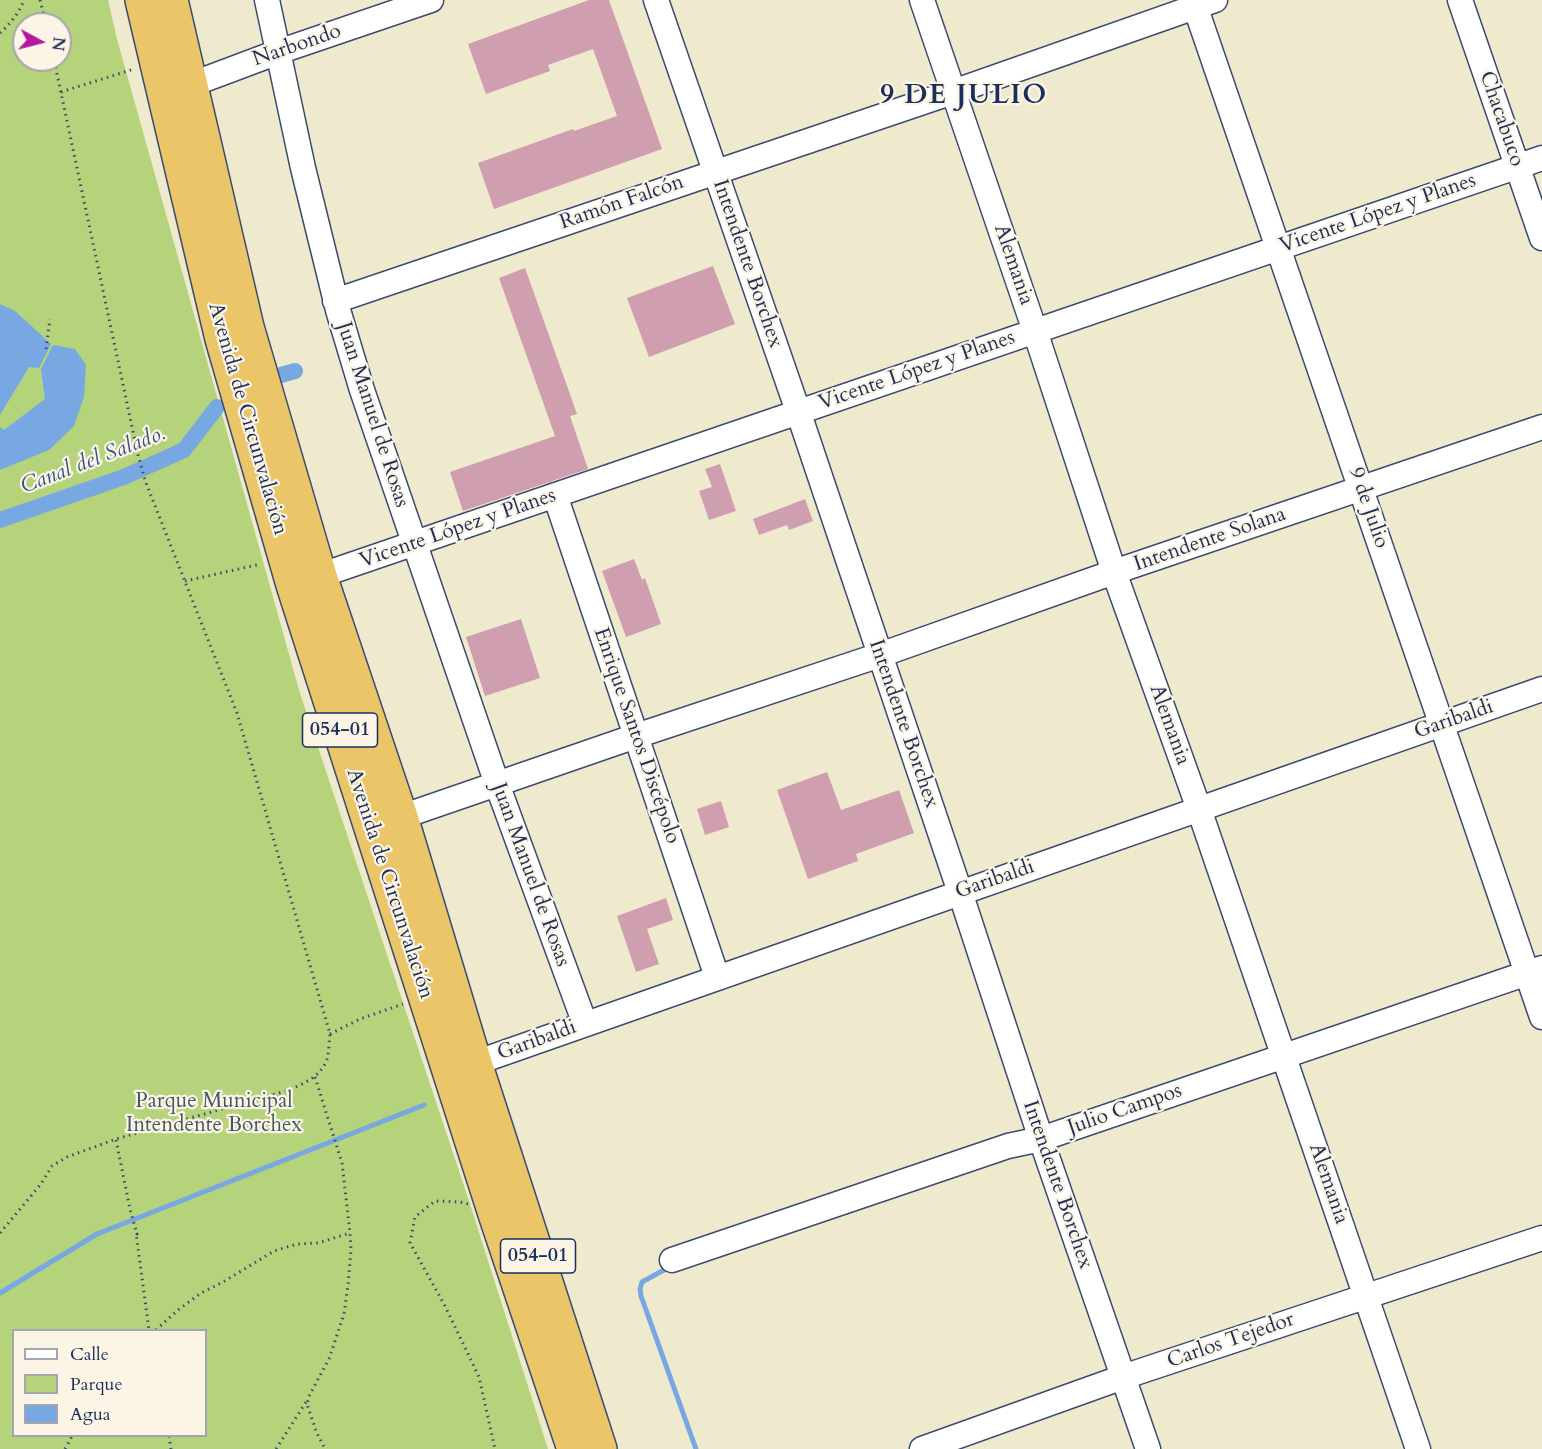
<!DOCTYPE html>
<html>
<head>
<meta charset="utf-8">
<style>
  body { margin:0 }
  #map { position:relative; width:1542px; height:1449px; overflow:hidden; background:#efe9cd; font-family:Cardo,serif }
  canvas { display:block }
  .legend { position:absolute; left:12px; top:1329px; width:195px; height:108px; box-sizing:border-box; background:#fcf5e5; border:2px solid #a2a6af; margin:0; padding:8px 10px; list-style:none; font-size:18px; color:#1b2f5e }
  .legend li { display:flex; align-items:center; gap:12px; height:30px }
  .legend b { width:30px; border:2px solid #a2a6af }
  .north { position:absolute; left:12px; top:12px; width:60px; height:60px; box-sizing:border-box; background:#fcf5e5; border:2px solid #a2a6af; border-radius:50%; rotate:97deg; font-size:16px; font-weight:700; line-height:24px; text-align:center; color:#1b2f5e }
  .north::after { content:''; display:block; margin:auto; width:21px; height:27px; background:#b5179e; clip-path:polygon(50% 0,100% 100%,50% 72%,0 100%) }
</style>
</head>
<body>
<div id="map">
<canvas width="1542" height="1449"></canvas>
<ul class="legend">
<li><b style="height:8px;background:#fff"></b>Calle</li>
<li><b style="height:16px;background:#b4d37a"></b>Parque</li>
<li><b style="height:16px;background:#77a8e2"></b>Agua</li>
</ul>
<div class="north">N</div>
</div>
<script>
const g = document.querySelector('canvas').getContext('2d');
g.lineJoin = 'round';
function paint(path, color) {
  g.fillStyle = color;
  g.fill(path, 'evenodd');
}
function stroke(path, color, width, dash) {
  g.strokeStyle = color;
  g.lineWidth = width;
  g.lineCap = dash ? 'butt' : 'round';
  g.setLineDash(dash || []);
  g.stroke(path);
}
function drawText(font, color, halo, rows, align = 'center') {
  g.font = font + ' Cardo,serif';
  g.lineWidth = 4.5;
  g.setLineDash([]);
  g.textBaseline = 'middle';
  g.strokeStyle = halo;
  g.fillStyle = color;
  for (const [text, x, y, turn = 0] of rows) {
    g.save();
    g.translate(x, y);
    g.rotate((+turn || 0) * Math.PI / 180);
    g.textAlign = isNaN(turn) ? turn : align;
    if (halo) g.strokeText(text, 0, 0);
    g.fillText(text, 0, 0);
    g.restore();
  }
}
paint(new Path2D(`
  M0 0H108L117 39 299 690 469 1201 548 1449H0ZM24 24H60V60H24ZM14 1330H206V1436H14Z`), '#b4d37a');
paint(new Path2D(`
  M0 304 15 311 51 344 39 368 29 367 0 415Z
  M53 345 75 349 86 365 84 397 74 426 49 450 0 470V427L4 430 45 399 41 369Z`), '#77a8e2');
stroke(new Path2D(`
  M664 1270 642 1282 640 1289 641 1296 696 1449
  M0 1293 97 1234 424 1105`), '#77a8e2', 5);
stroke(new Path2D(`
  M274 377 295 371
  M0 520 124 477 184 450 217 407`), '#77a8e2', 16);
paint(new Path2D(`
  M589 0H609L662 149 494 209 478 163 573 129 574 131 617 116 593 49 548 65 550 71 486 94 468 44Z
  M713 266 735 324 649 357 627 298Z
  M525 268 577 414 570 416 588 469 463 511 450 472 555 436 499 278Z
  M720 464 736 511 709 520 699 491 712 487 705 469Z
  M805 499 813 521 789 530 787 525 759 535 753 519Z
  M634 559 642 580 645 578 661 624 626 637 602 571Z
  M521 619 540 678 485 696 466 637Z
  M827 772 841 810 899 790 914 833 856 854 858 861 808 879 777 790Z
  M721 801 729 827 705 835 697 809Z
  M666 898 673 920 647 929 659 964 636 972 617 916Z`), '#cf9fb0');
const minor = new Path2D(`
  M267 0 303 168 338 310 362 390 497 784 585 1024
  M656 0 798 411 960 892 1041 1139 1148 1449
  M922 0 1035 331 1114 572 1199 809 1418 1449
  M1193 0 1542 1017
  M1460 0 1542 238
  M177 87 190 85 278 52 431 0
  M335 301 953 92 1215 0
  M555 495 717 977
  M304 581 1542 158
  M401 817 636 736 880 655 1114 572 1542 427
  M459 1067 475 1063 1542 689
  M672 1260 1008 1146 1041 1139 1542 968
  M922 1449 1123 1377 1542 1238`);
const highway = new Path2D(`
  M142 0 222 339 293 585 495 1214 574 1449
  M171 0 247 327 320 576 401 817 475 1063 600 1449`);
stroke(minor, '#3b4b6f', 27);
stroke(highway, '#3b4b6f', 36);
stroke(new Path2D(`
  M40 0 46 24
  M0 33C10 24 19 13 24 0
  M61 92 134 69
  M46 349 50 319
  M185 581 261 564
  M330 1034 360 1019 403 1004
  M315 1077 342 1163 350 1233 351 1250 348 1285 344 1314 329 1359 309 1396 307 1404 316 1431 325 1449
  M116 1140 130 1209 137 1234 136 1233 149 1330
  M468 1204 460 1202 435 1201 415 1217 410 1243 445 1306 479 1377 495 1449
  M0 1233 41 1184 52 1166 67 1157 116 1139 286 1091C303 1084 321 1077 327 1059 329 1052 329 1042 330 1034L237 713 146 483 138 455 54 60
  M156 1330 178 1310 201 1293 223 1282 274 1251 297 1244 318 1243 350 1233
  M169 1436 171 1449
  M65 1449 72 1436
  M276 1449 306 1402`), '#3b4b6f', 3, [1.5, 4.5]);
stroke(minor, '#fff', 24);
stroke(highway, '#eac669', 33);
for (const [x, y, w] of [
  [340,730,75],
  [538,1256,75]
]) {
  const box = new Path2D();
  box.roundRect(x - w / 2, y - 17, w, 34, 4.5);
  g.fillStyle = '#fcf5e5';
  g.fill(box);
  stroke(box, '#1b2f5e', 1.5);
}
drawText('bold 20px', '#1b2f5e', null, [
  ["054-01",340,730],
  ["054-01",538,1256]
]);
drawText('21px', '#1b2f5e', '#fcf5e5', [
  ["Narbondo",297,46,-19],
  ["Chacabuco",1501,119,71],
  ["Ramón Falcón",622,203,-19],
  ["Vicente López y Planes",1378,214,-19],
  ["Intendente Borchex",747,264,71],
  ["Alemania",1013,265,71],
  ["Vicente López y Planes",917,371,-19],
  ["Juan Manuel de Rosas",372,415,72],
  ["Avenida de Circunvalación",247,419,74],
  ["9 de Julio",1368,508,71],
  ["Vicente López y Planes",458,529,-19],
  ["Intendente Solana",1210,540,-19],
  ["Garibaldi",1454,720,-19],
  ["Intendente Borchex",903,724,71],
  ["Alemania",1169,725,70],
  ["Enrique Santos Discépolo",636,736,71],
  ["Juan Manuel de Rosas",530,875,70],
  ["Garibaldi",995,880,-19],
  ["Avenida de Circunvalación",389,884,72],
  ["Garibaldi",537,1041,-20],
  ["Julio Campos",1125,1110,-19],
  ["Alemania",1328,1184,71],
  ["Intendente Borchex",1057,1185,71],
  ["Carlos Tejedor",1231,1341,-19]
]);
drawText('21px', '#415865', '#fcf5e5', [
  ["Parque Municipal",214,1102],
  ["Intendente Borchex",214,1126]
]);
drawText('italic 22px', '#375386', '#fcf5e5', [
  ["Canal del Salado.",93,461,-21]
]);
g.letterSpacing = '1.5px';
drawText('bold 27px', '#1b2f5e', '#fcf5e5', [
  ["9 DE JULIO",964,97]
]);
g.letterSpacing = '0px';
</script>
</body>
</html>
